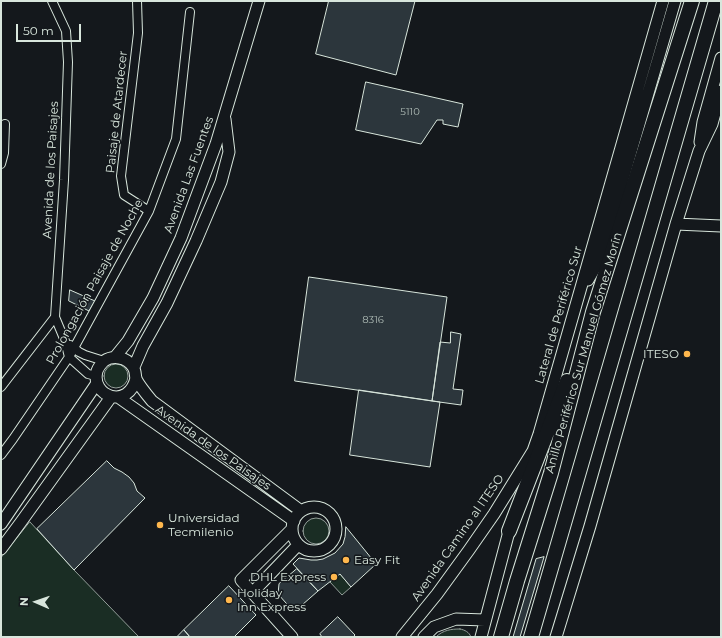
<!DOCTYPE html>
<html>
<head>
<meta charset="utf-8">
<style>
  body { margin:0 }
  #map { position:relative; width:722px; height:638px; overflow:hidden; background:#14181c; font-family:Montserrat,sans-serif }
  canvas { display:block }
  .frame { position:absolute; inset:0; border:2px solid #d8e6dc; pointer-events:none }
  .north { position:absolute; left:16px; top:582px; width:40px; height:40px; -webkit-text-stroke:3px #14181c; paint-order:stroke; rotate:272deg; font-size:11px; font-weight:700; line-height:16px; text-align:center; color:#d8e6dc }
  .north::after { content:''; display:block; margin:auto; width:14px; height:18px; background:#d8e6dc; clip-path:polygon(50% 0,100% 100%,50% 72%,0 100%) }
  .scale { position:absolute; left:16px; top:24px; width:65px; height:18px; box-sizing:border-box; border:2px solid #d8e6dc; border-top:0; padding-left:5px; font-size:12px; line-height:14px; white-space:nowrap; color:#d8e6dc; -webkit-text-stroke:3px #14181c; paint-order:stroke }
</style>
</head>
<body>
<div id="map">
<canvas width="722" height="638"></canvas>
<div class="frame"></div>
<div class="north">N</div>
<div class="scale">50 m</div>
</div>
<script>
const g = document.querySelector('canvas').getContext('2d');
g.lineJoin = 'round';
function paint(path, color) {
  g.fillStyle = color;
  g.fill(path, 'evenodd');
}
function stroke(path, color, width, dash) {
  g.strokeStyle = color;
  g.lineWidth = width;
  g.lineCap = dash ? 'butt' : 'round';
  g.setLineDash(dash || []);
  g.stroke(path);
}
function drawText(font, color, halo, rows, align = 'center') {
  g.font = font + ' Montserrat,sans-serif';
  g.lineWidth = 3;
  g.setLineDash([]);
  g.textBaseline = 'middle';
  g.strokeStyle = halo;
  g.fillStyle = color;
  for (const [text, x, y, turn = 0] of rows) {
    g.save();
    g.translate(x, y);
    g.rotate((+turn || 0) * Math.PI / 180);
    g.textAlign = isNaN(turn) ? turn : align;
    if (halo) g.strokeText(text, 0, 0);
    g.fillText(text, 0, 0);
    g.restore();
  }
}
const green = new Path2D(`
  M104 376a12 12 0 1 1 24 0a12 12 0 1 1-24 0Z
  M303 531a13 13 0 1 1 26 0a13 13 0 1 1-26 0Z
  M30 522 74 570 139 637H1V558Z
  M340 574 351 587 342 595 330 582Z
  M460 629C465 630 469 632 471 637H436C443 630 451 629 460 629Z`);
paint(green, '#1a2d24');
stroke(green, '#939e99', 1);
const building = new Path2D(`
  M329 1H415L396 75 316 54Z
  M366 82 463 104 458 127 443 124V120H437L421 144 356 130Z
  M309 277 447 297 432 401 295 381Z
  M70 290 95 301 89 311 69 301Z
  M451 332 461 334 453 389 463 390 461 405 432 401 440 342 450 343Z
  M359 390 440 402 430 467 350 455Z
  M107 461 114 468 122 472 129 477 134 483 137 491 145 498 74 570 37 529Z
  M346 527 376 564 351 587 340 574 318 591 293 564 299 558 311 560H317L323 559 335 553 343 544 345 537Z
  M544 557 520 637H513L536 559Z
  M297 569 318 591 294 612 278 594 279 584Z
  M229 586 256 615 234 637H190L184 630Z
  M338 617 355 635 353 637H322L320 634Z
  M184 630 190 637H177Z`);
paint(building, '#2c363c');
stroke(building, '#d8e6dc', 1);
const street = new Path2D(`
  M52 1 66 31 68 62 64 180 55 317 65 341 69 357 88 374 96 376
  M137 1 138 33 121 176 124 195 149 211
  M1 164 4 153 5 124
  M70 345 79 352 85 355 104 361
  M1 387 55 317
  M1 455 13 439 69 357 149 211 176 139 190 12`);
const secondary = new Path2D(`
  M700 142 703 122 721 58
  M676 224 721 226
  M588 280 599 261 675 1
  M115 357 128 341 153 298 181 238 216 144 259 1
  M134 367 143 346 167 303 196 241 221 182 229 152 225 119
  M136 378C129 410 90 397 97 371 98 368 101 364 104 361 113 355 127 357 133 367 136 371 135 375 136 379 139 385 147 395 152 401L301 511
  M118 397 294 521
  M533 451 539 434 663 1
  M292 529a22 22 0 1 1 44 0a22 22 0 1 1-44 0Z
  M1 524 97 383
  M292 529 241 580 292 637
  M1 549 21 522 111 397
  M253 592 298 545
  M402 637 437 594 469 550 494 514 533 451
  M424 637 434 627 456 619 485 620
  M481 637 511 524
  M556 637 590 526 676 224 699 151 712 124 721 91`);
const highway = new Path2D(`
  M509 531 567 381
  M501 637 517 581 551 473 593 312 692 1
  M531 637 716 1`);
stroke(street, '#d8e6dc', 10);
stroke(secondary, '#d8e6dc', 13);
stroke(highway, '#d8e6dc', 16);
stroke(street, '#14181c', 8);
stroke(secondary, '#14181c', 11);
stroke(highway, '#14181c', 14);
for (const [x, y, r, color] of [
  [687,354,4,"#ffb74d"],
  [160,525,4,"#ffb74d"],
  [346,560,4,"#ffb74d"],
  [334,577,4,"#ffb74d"],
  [229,600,4,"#ffb74d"]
]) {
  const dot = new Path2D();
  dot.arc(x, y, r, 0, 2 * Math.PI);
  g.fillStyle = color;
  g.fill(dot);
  stroke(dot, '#14181c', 1.5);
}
drawText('10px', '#adbab4', null, [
  ["5110",410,112],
  ["8316",373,320]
]);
drawText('12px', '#d8e6dc', '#14181c', [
  ["Paisaje de Atardecer",117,112,-84],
  ["Avenida de los Paisajes",51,170,-87],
  ["Avenida Las Fuentes",189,175,-70],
  ["Prolongación Paisaje de Noche",95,282,-61],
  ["Lateral de Periférico Sur",559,315,-74],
  ["Anillo Periférico Sur Manuel Gómez Morín",584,353,-74],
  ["Avenida de los Paisajes",213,448,35],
  ["Avenida Camino al ITESO",458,538,-55]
]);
drawText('12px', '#d8e6dc', '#14181c', [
  ["ITESO",679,354,"right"],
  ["Universidad",168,518],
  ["Tecmilenio",168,532],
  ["Easy Fit",354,560],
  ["DHL Express",326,577,"right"],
  ["Holiday",237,593],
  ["Inn Express",237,607]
], 'left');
</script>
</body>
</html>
